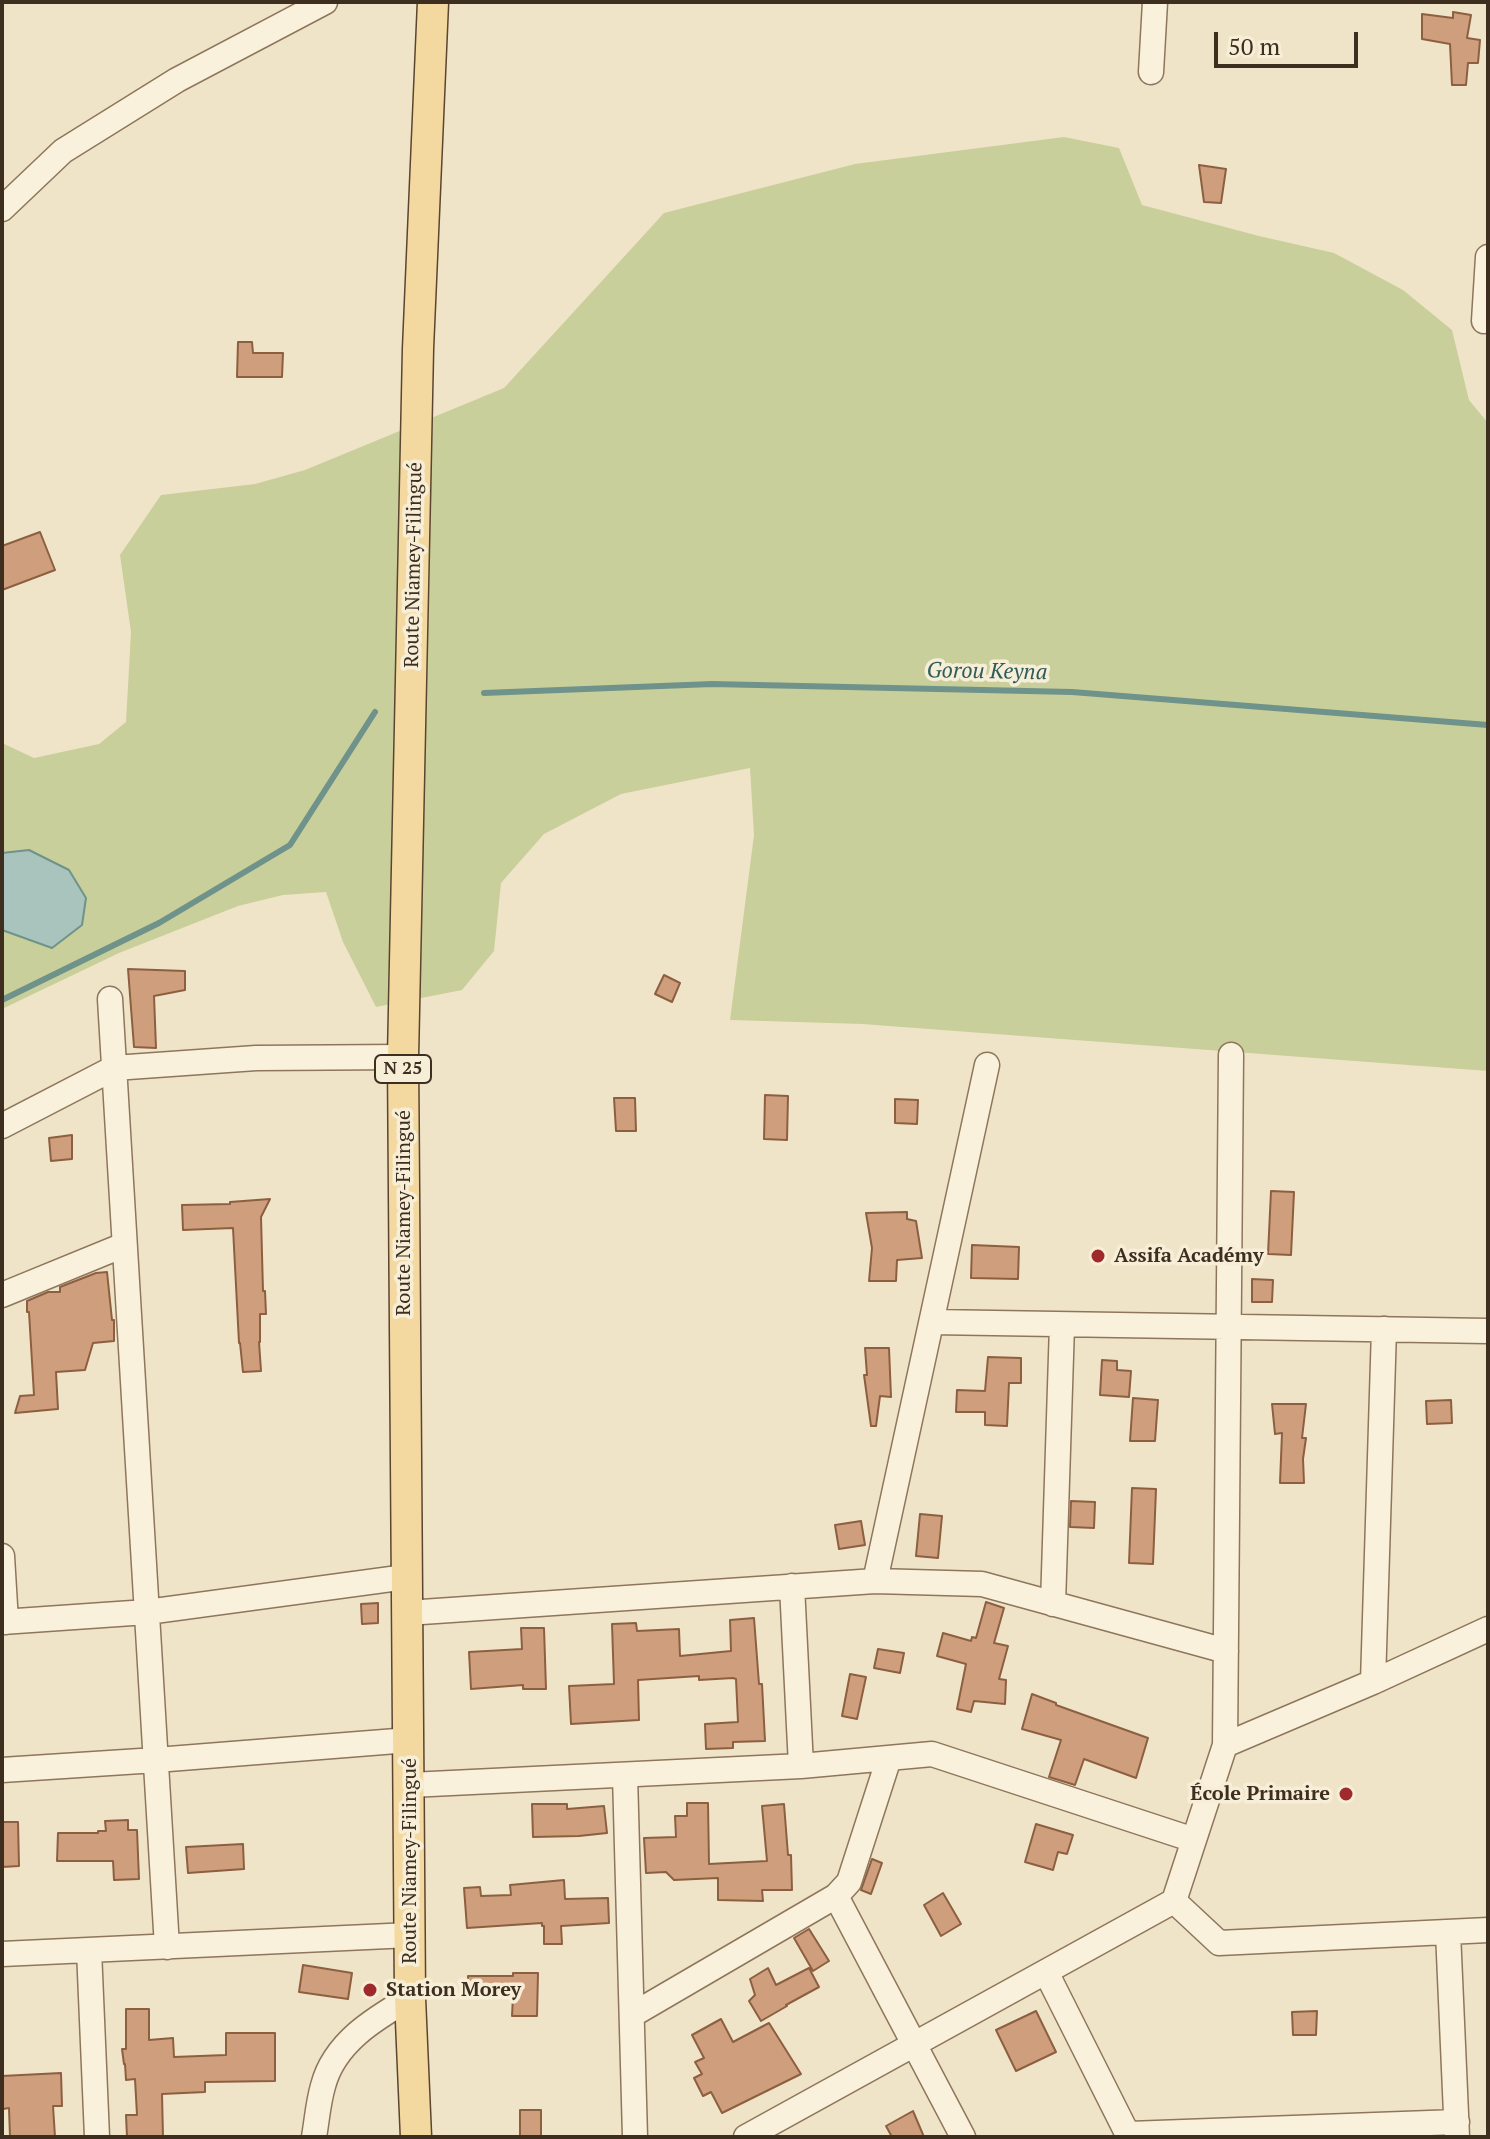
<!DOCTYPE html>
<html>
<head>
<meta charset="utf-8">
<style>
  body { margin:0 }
  #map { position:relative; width:1490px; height:2139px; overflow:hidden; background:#f0e4c8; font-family:"PT Serif",serif }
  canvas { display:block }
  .frame { position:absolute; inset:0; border:4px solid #3d2e20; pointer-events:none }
  .scale { position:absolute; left:1214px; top:32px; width:144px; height:36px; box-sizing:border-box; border:4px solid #3d2e20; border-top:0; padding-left:10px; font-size:24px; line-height:28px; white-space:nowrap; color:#3d2e20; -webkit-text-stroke:6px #f7eed8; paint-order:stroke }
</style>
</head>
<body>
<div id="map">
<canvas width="1490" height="2139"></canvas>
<div class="frame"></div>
<div class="scale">50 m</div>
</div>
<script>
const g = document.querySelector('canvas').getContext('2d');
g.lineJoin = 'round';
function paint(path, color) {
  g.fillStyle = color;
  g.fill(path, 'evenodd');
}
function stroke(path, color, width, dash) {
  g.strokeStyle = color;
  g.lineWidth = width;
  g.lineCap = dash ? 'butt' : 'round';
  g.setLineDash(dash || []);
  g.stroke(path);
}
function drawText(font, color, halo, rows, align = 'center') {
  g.font = font + ' "PT Serif",serif';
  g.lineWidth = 7;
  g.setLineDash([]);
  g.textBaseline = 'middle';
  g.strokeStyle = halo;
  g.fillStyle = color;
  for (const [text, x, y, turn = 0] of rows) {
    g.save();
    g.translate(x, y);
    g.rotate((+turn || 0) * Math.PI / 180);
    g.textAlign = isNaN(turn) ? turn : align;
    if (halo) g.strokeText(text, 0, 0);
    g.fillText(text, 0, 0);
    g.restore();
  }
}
paint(new Path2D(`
  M1064 137 1119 148 1142 205 1259 236 1334 253 1403 290 1452 330 1469 400 1488 423V1071L862 1024 730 1020 754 835 750 768 621 794 544 834 501 883 494 951 462 990 376 1007 343 942 326 892 283 895 238 906 119 953 2 1009V930L27 940 86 898 69 870 29 850 2 853V743L34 758 99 744 126 722 131 632 120 555 161 495 255 484 305 470 504 388 664 213 855 164Z`), '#c9cf9b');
const water = new Path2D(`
  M29 850 69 870 86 898 82 925 52 948 2 930V853Z`);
paint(water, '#a9c4bc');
stroke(water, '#6f938a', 2);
stroke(new Path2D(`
  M484 693 712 684 1072 692 1488 725
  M2 1000 159 923 290 845 375 712`), '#6f938a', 6);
const building = new Path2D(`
  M1453 12 1471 15 1467 38 1480 40 1478 63H1468L1466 85H1452L1450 44 1422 39V14L1453 18Z
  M1199 165 1226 169 1221 203 1204 202Z
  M238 342H252L253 353H283L282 377H237Z
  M40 532 55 570 2 590V546Z
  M128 969 185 971V990L154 996 156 1048 134 1047Z
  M664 975 680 983 672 1002 655 994Z
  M765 1095 788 1096 787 1140 764 1139Z
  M614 1098H635L636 1131H616Z
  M895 1099 918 1100 917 1124 895 1123Z
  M72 1135V1159L51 1161 49 1138Z
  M1271 1191 1294 1192 1291 1255 1268 1254Z
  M270 1199 261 1217 263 1291H265L266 1314H260V1342H259L261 1371 243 1372 240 1343H239L233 1228 183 1230 182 1205 230 1204V1202Z
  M907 1212V1219L916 1221 922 1258 897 1260 896 1281H869L872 1248 866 1213Z
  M972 1245 1019 1247 1018 1279 971 1278Z
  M107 1272 112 1320H114V1341L93 1343 85 1370 56 1372 58 1409 15 1413 20 1396 34 1395 29 1312H27V1301L48 1292H60V1287L96 1273Z
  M1252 1279 1273 1280 1272 1302H1252Z
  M865 1348H889L891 1397 880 1396 876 1426H871L864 1375H867Z
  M988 1357 1021 1358V1383H1009L1007 1426 985 1425V1412H956L957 1390 985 1391Z
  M1102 1360 1117 1361V1370L1131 1371 1129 1397 1100 1395Z
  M1133 1398 1158 1400 1155 1441H1130Z
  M1451 1400 1452 1423 1427 1424 1426 1401Z
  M1272 1404H1306L1302 1438H1306L1303 1459 1304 1483H1280L1282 1433 1275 1434Z
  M1132 1488 1156 1489 1153 1564 1129 1563Z
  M1071 1501 1095 1502 1094 1528 1070 1527Z
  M920 1514 942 1516 938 1558 916 1556Z
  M861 1521 865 1545 839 1549 835 1525Z
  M986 1602 1004 1608 994 1643 1008 1646 999 1679 1006 1680 1005 1704 974 1701 971 1712 957 1709 966 1664 937 1656 943 1633 971 1641 972 1637 976 1638Z
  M378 1603V1623L362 1624 361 1604Z
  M754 1618 759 1684H762L765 1741 733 1742V1748L706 1749 705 1724 738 1722 736 1679 733 1678 699 1680V1676L638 1680 639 1720 571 1724 569 1686 614 1684 612 1624 636 1623 637 1631 679 1629 680 1656 731 1651 730 1620Z
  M521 1628H544L546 1689H523V1685L471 1689 469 1652 522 1649Z
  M878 1649 904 1653 900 1673 874 1668Z
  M850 1674 866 1677 857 1719 842 1716Z
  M1032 1694 1056 1703V1705L1148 1738 1136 1778 1084 1759 1075 1785 1049 1777 1061 1740 1022 1729Z
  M687 1803H708L709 1864 767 1861 762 1806 784 1804 788 1855H791L792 1890H762L763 1901 718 1900V1878L674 1880 666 1872 646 1873 644 1838 676 1837 675 1816H687Z
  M532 1804H567V1809L604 1806 607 1833 579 1836 533 1837Z
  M128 1820V1830H137L139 1879 114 1880 113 1861H57L58 1833H98V1831H106L105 1821Z
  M2 1822H18L19 1866 2 1867Z
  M1036 1824 1073 1835 1067 1854 1058 1852 1053 1870 1025 1862Z
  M243 1844 244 1869 188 1873 186 1847Z
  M872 1859 882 1863 871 1894 861 1890Z
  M564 1880 565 1899 608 1898 609 1923 561 1926 562 1944H544V1926H542V1923L467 1928 464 1888 480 1887 481 1896 511 1895 510 1885Z
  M943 1893 961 1924 941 1936 924 1905Z
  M809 1929 829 1961 813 1971 794 1938Z
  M303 1965 352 1973 348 1999 299 1992Z
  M768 1968 776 1985 809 1968 819 1987 786 2005 787 2006 761 2021 749 2001 755 1995 750 1979Z
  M513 1973H538L537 2016H512L513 1996 468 1997V1976H513Z
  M126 2009H149V2040L173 2038 174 2057 226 2055V2033H275V2081L205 2082V2092L162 2094 163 2137H127L126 2115H137L135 2079 126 2080 125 2064H124L122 2049H126Z
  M1036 2011 1056 2052 1016 2071 996 2030Z
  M1317 2011 1316 2035H1293L1292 2012Z
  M721 2019 733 2042 769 2023 801 2074 722 2113 711 2092 703 2096 694 2078 702 2074 695 2062 704 2058 692 2035Z
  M61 2073 62 2106H53L55 2137H10L9 2108 3 2109 2 2076Z
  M520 2110H541V2137H520Z
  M913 2111 924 2137H892L886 2126Z`);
paint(building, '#cf9f7d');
stroke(building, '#8d5f41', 2);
const minor = new Path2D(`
  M1151 72 1155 2
  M2 209 63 151 177 80 325 2
  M1484 321 1488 257
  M110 999 167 1947
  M2 1126 114 1068 256 1058 403 1057
  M2 1295 124 1245
  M932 1322 1488 1331
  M2 1556 6 1622
  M875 1581 987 1065
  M792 1586 801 1766
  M1053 1604 1062 1325
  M407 1613 875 1581 982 1584 1226 1651
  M2 1622 147 1612 406 1577
  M1373 1682 1384 1329
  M1225 1745 1231 1055
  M2 1770 156 1760 409 1740
  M625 1775 635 2137
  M410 1785 801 1766 932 1754 1194 1840
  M836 1896 963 2137
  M1174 1901 1219 1943 1488 1930
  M1448 1932 1457 2137
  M89 1950 97 2137
  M2 1954 410 1935
  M1046 1972 1129 2137
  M632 2015 836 1896 849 1882 889 1758
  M1129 2134 1457 2122
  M314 2137C317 2120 318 2103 323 2086 334 2043 374 2019 410 1998
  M746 2137 1174 1901 1225 1745 1373 1682 1488 1629`);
const major = new Path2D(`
  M416 2137 410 1998 403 1057 418 349 433 2`);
stroke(minor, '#8d765c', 27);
stroke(major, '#5b4430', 33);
stroke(minor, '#faf1dc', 24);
stroke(major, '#f3d9a0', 30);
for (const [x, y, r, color] of [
  [1098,1256,8,"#9e2a2b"],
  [1346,1794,8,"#9e2a2b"],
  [370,1990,8,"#9e2a2b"]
]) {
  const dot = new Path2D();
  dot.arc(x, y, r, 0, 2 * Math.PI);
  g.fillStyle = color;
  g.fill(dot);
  stroke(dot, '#f7eed8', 3);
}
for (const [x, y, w] of [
  [403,1069,56]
]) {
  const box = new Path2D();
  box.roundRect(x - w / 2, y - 14, w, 28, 6);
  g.fillStyle = '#f7eed8';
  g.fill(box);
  stroke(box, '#3d2e20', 2);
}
drawText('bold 18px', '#3d2e20', null, [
  ["N 25",403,1069]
]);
drawText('20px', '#3d2e20', '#f7eed8', [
  ["Route Niamey-Filingué",414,565,-89],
  ["Route Niamey-Filingué",404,1213,-90],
  ["Route Niamey-Filingué",410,1861,-90]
]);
drawText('bold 20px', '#3d2e20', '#f7eed8', [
  ["Assifa Académy",1114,1256],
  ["École Primaire",1330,1794,"right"],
  ["Station Morey",386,1990]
], 'left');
drawText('italic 22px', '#2f5d5a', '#f7eed8', [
  ["Gorou Keyna",987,672,1]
]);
</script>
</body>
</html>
